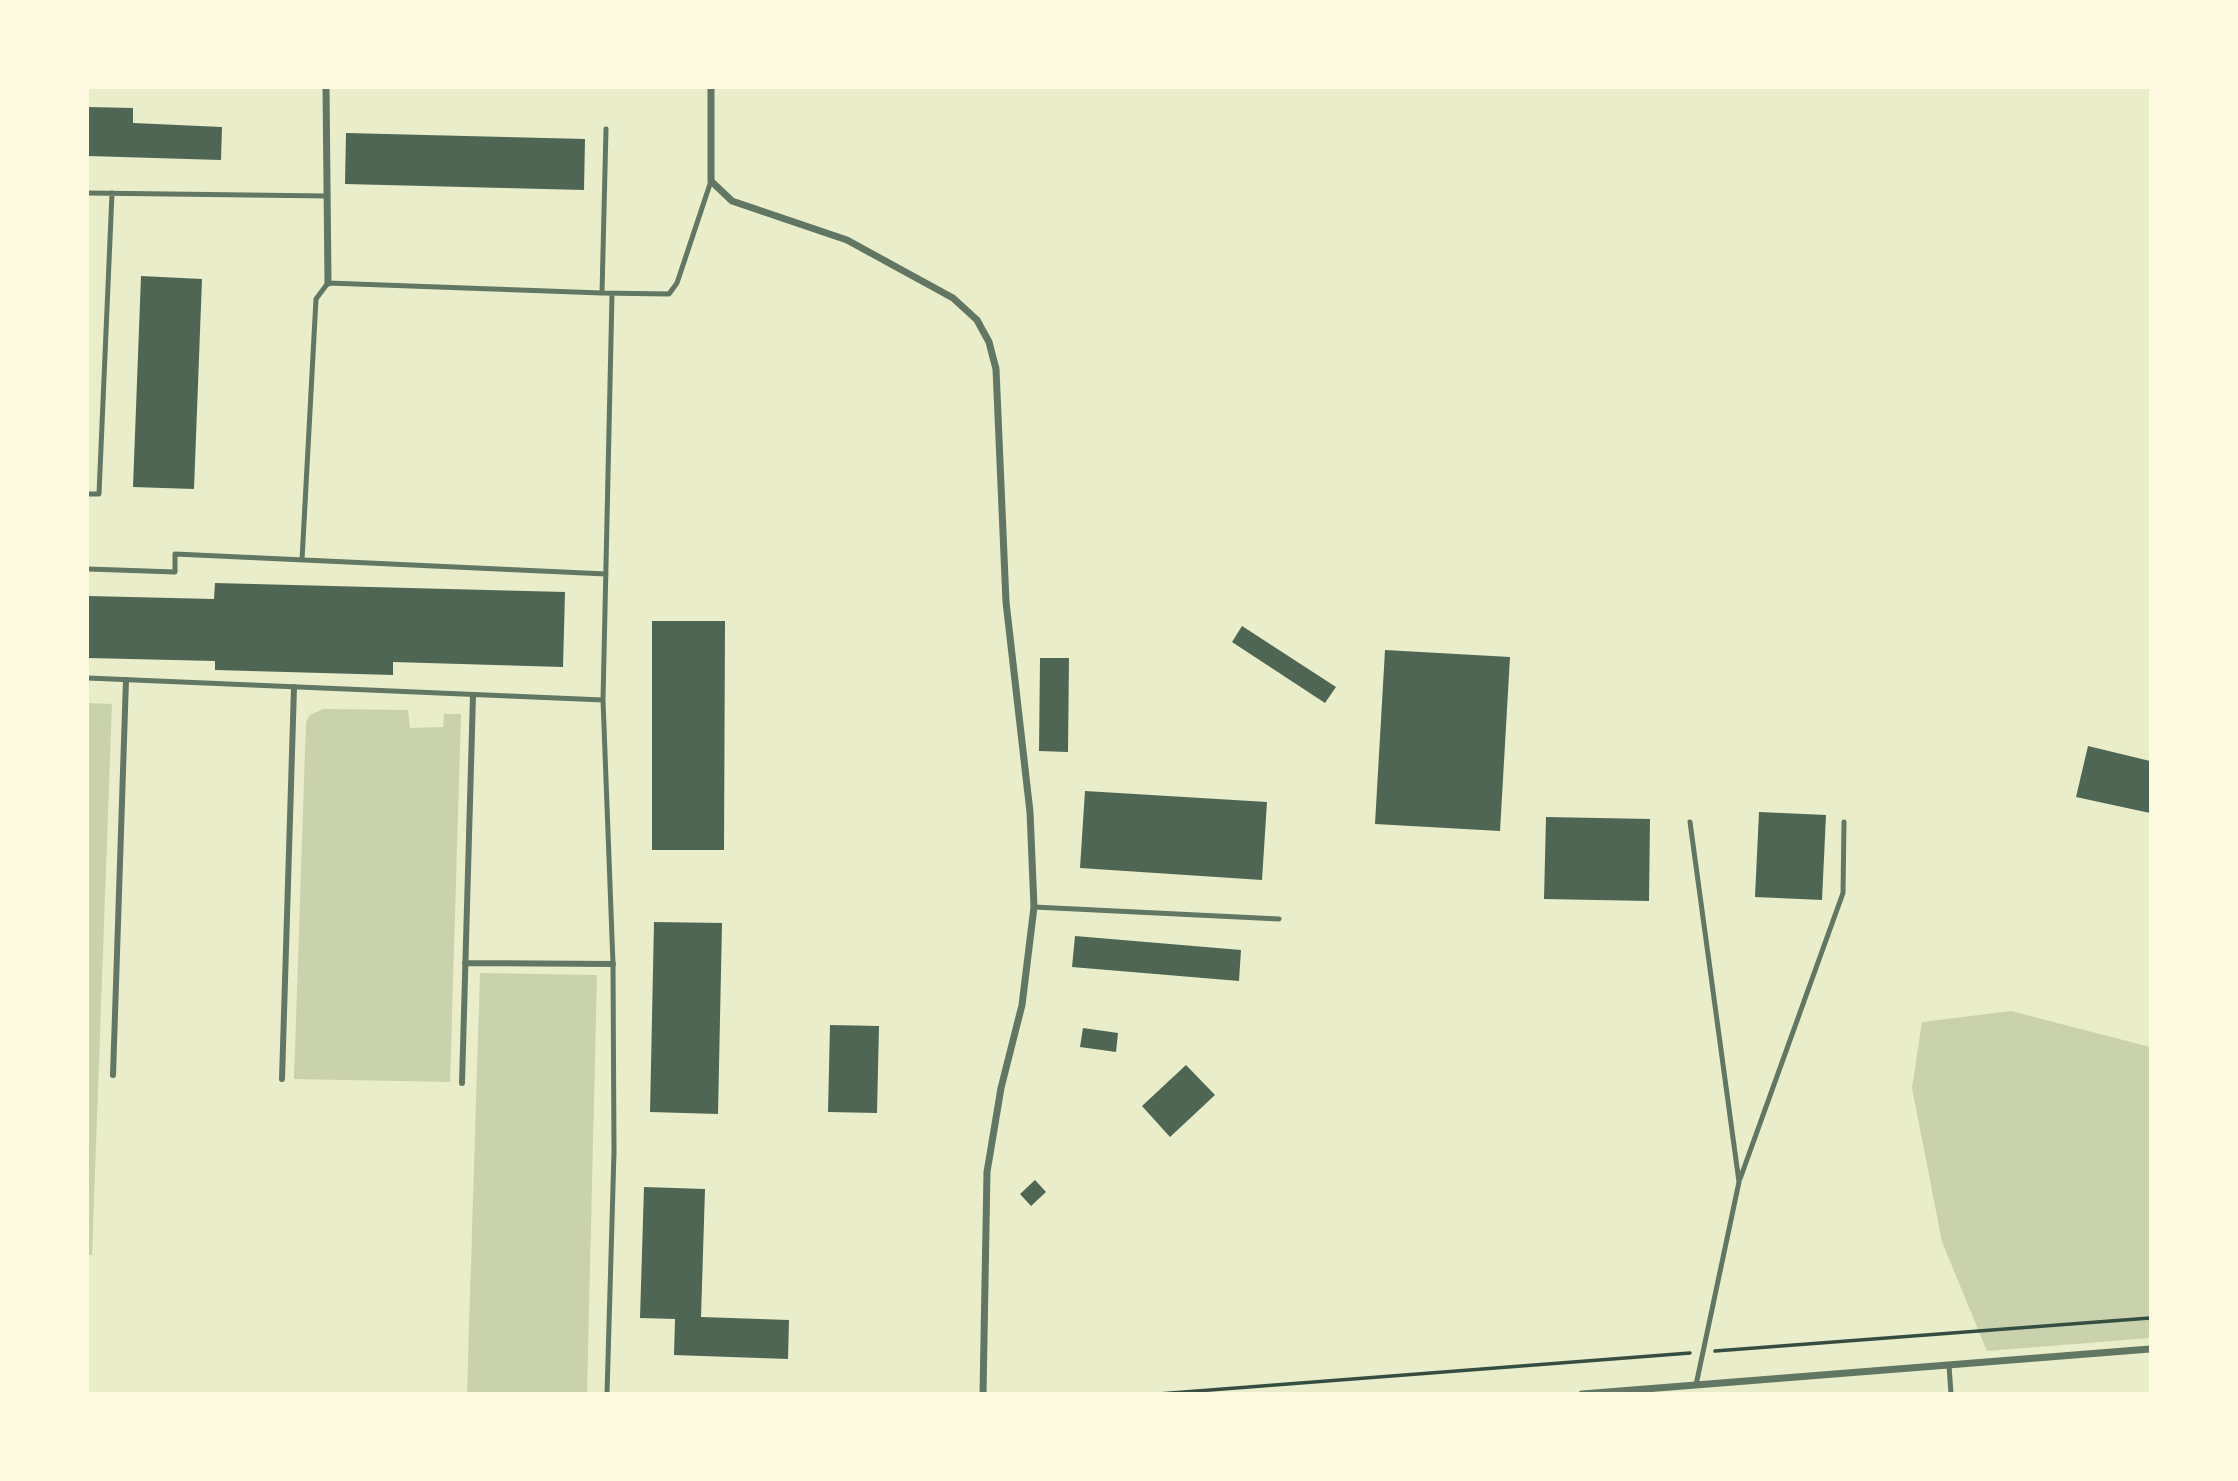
<!DOCTYPE html>
<html>
<head>
<meta charset="utf-8">
<style>
  body { margin:0 }
  #map { position:relative; width:2238px; height:1481px; overflow:hidden; background:#e9edc9; font-family:Lato,sans-serif }
  canvas { display:block }
  .frame { position:absolute; inset:0; border:89px solid #fefae0; pointer-events:none }
</style>
</head>
<body>
<div id="map">
<canvas width="2238" height="1481"></canvas>
<div class="frame"></div>
</div>
<script>
const g = document.querySelector('canvas').getContext('2d');
g.lineJoin = 'round';
function paint(path, color) {
  g.fillStyle = color;
  g.fill(path, 'evenodd');
}
function stroke(path, color, width, dash) {
  g.strokeStyle = color;
  g.lineWidth = width;
  g.lineCap = dash ? 'butt' : 'round';
  g.setLineDash(dash || []);
  g.stroke(path);
}
paint(new Path2D(`
  M88 703 112 704 92 1255H88Z
  M323 709 408 710 410 728 443 727 444 714H461L450 1082 294 1079 306 722 310 715Z
  M480 973 597 975 587 1393H467Z
  M2011 1011 2150 1047V1338L1987 1351 1942 1242 1912 1088 1922 1022Z`), '#cad2ad');
paint(new Path2D(`
  M88 107 133 108V123L222 127 221 160 88 156Z
  M346 133 585 139 584 190 345 184Z
  M141 276 202 279 194 489 133 487Z
  M215 583 565 592 563 667 393 662V675L215 670V661L88 658V596L214 599Z
  M652 621H725L724 850H652Z
  M1242 626 1336 687 1325 703 1232 642Z
  M1385 650 1510 657 1500 831 1375 824Z
  M1040 658H1069L1068 752 1039 751Z
  M2088 746 2150 761V813L2076 797Z
  M1085 791 1267 802 1262 880 1080 868Z
  M1759 812 1826 815 1822 900 1755 897Z
  M1546 817 1650 819 1649 901 1544 899Z
  M654 922 722 923 718 1114 650 1112Z
  M1075 936 1241 950 1239 981 1072 967Z
  M830 1025 879 1026 877 1113 828 1112Z
  M1083 1028 1118 1033 1116 1052 1080 1047Z
  M1186 1065 1215 1095 1170 1137 1142 1106Z
  M1035 1180 1046 1192 1031 1206 1020 1194Z
  M644 1187 705 1189 701 1317 789 1320 788 1359 674 1355 675 1319 640 1318Z`), '#4f6655');
stroke(new Path2D(`
  M1715 1351 2150 1318
  M1158 1394 1690 1353`), '#344e41', 3.5);
stroke(new Path2D(`
  M88 193 328 196
  M602 293 606 129
  M88 494H99L112 193
  M302 560 316 299 328 283 602 293 669 294 677 283 711 181
  M88 569 175 572V554L606 574
  M88 678 603 700
  M1690 822 1739 1182 1696 1385
  M1034 907 1279 919
  M1740 1179 1843 893 1844 822
  M1949 1365 1951 1394
  M607 1394 614 1152 613 964 603 700 612 294`), '#617663', 5);
stroke(new Path2D(`
  M465 963 613 964
  M113 1075 126 680
  M282 1079 294 687
  M462 1083 473 695`), '#617663', 6);
stroke(new Path2D(`
  M326 88 328 283
  M711 88V181L732 201 847 240 953 298 977 320 989 342 996 369 1006 602 1030 812 1034 907 1022 1005 1001 1088 987 1172 983 1394
  M1582 1394 2150 1349`), '#617663', 7);
</script>
</body>
</html>
